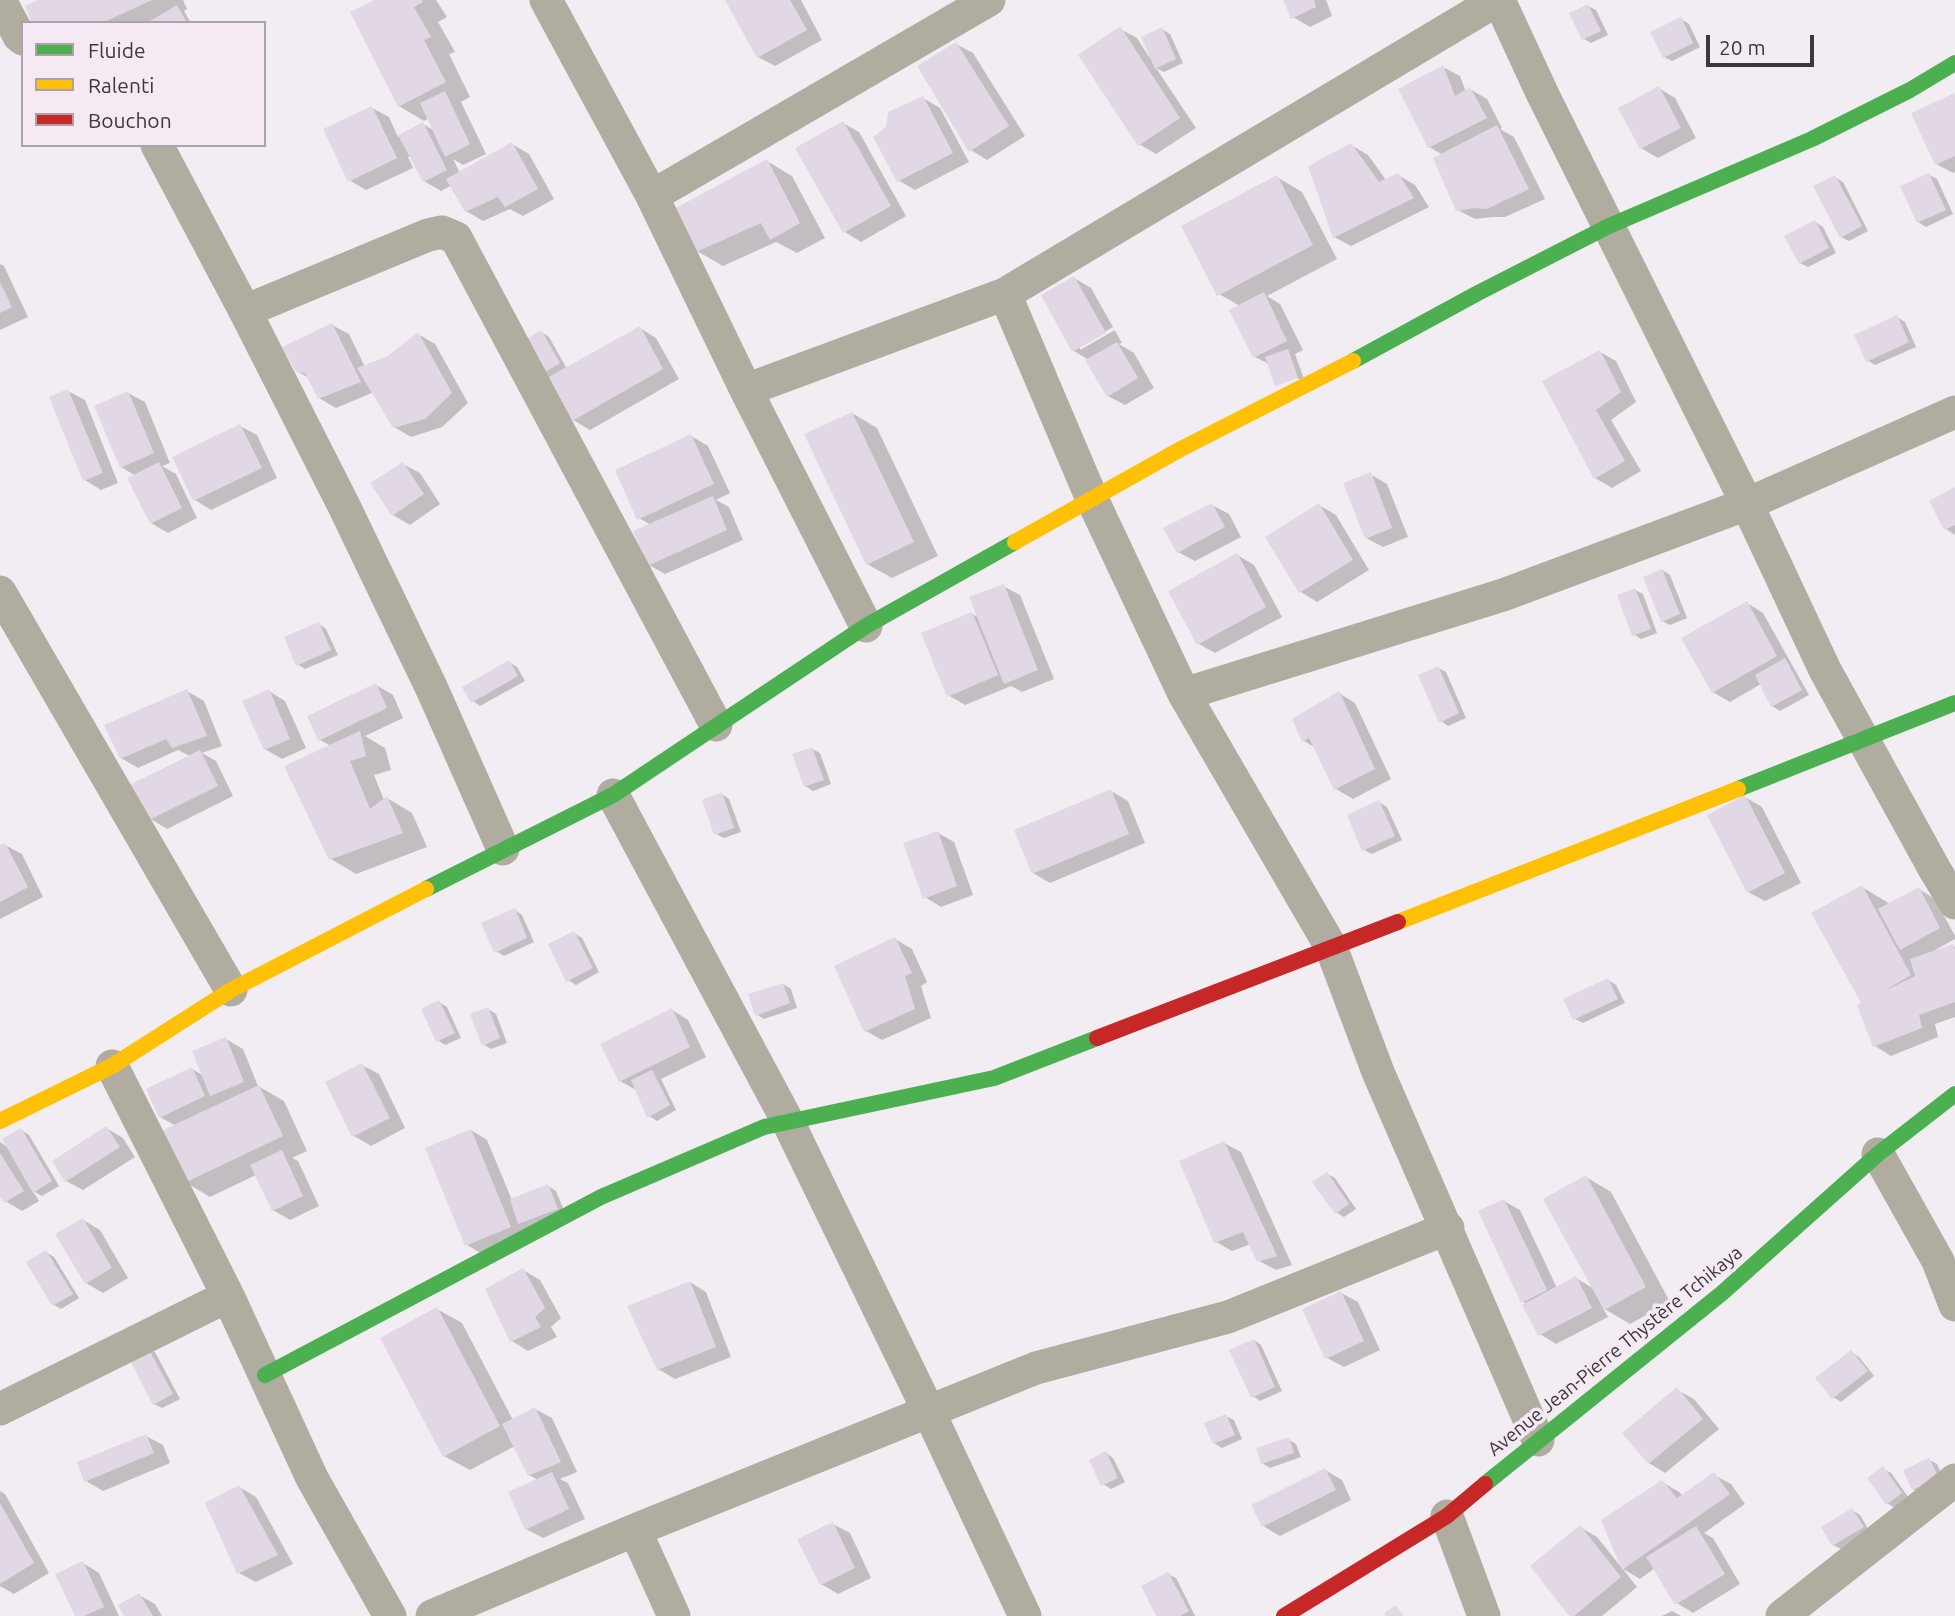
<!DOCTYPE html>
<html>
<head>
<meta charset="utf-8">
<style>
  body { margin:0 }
  #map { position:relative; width:1955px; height:1616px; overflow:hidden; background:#f2edf2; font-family:Ubuntu,sans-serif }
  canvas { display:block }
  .legend { position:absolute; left:21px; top:21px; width:245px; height:126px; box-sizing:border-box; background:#f5eaf4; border:2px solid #aba3aa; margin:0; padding:9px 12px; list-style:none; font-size:21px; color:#3c383c }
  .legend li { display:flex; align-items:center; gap:14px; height:35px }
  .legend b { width:35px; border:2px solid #aba3aa }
  .scale { position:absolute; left:1706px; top:35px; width:108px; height:32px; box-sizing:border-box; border:4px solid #3c383c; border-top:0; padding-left:9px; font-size:21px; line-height:24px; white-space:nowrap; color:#3c383c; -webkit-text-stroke:5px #f5eaf4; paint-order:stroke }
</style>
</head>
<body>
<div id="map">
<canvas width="1955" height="1616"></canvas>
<ul class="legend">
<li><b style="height:9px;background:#4caf50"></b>Fluide</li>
<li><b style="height:9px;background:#ffc107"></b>Ralenti</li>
<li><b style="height:9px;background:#c62828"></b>Bouchon</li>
</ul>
<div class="scale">20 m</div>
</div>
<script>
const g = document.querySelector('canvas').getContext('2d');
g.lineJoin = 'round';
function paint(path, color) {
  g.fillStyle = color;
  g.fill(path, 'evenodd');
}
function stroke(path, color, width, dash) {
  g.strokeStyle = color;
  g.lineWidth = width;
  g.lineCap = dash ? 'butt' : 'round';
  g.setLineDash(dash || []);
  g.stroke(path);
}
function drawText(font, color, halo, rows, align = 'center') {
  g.font = font + ' Ubuntu,sans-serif';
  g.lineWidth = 7;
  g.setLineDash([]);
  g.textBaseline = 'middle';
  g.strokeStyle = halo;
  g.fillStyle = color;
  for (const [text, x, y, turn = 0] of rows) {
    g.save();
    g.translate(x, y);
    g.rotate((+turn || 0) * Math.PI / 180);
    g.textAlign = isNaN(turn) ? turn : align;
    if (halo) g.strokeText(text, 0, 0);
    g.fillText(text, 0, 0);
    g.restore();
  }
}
paint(new Path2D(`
  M41 0H183L187 9 184 11 191 23H34Z
  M378 0H436L447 17 438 22 455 52 449 54 470 97 461 102 486 154 463 165 453 159 460 173 512 144 529 154 554 199 523 216 510 209 483 221 466 211 452 185 441 191 424 181 411 156 408 157 413 168 366 190 349 180 372 108 389 117 398 137 423 124 435 131 429 118 424 121 399 106Z
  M727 0H801L822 40 775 66 758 57Z
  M1285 0H1326L1332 16 1310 27 1293 17Z
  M1588 6 1596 10 1608 35 1591 43 1584 39Z
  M1681 19 1689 24 1700 47 1672 61 1664 57Z
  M1120 29 1137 38 1149 57 1162 29 1170 34 1183 63 1164 72 1156 68 1196 128 1156 154 1139 144Z
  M956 44 973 53 1025 136 987 160 971 150Z
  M1443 67 1460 76 1466 92 1470 89 1487 99 1502 128 1500 129 1514 137 1545 199 1505 217H1492L1475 219 1458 210 1443 155 1429 147Z
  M1659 88 1675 98 1696 138 1658 158 1641 148Z
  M1955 94V172L1953 173 1936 164Z
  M923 98 940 108 969 162 915 190 898 180Z
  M843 123 859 132 906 216 861 242 845 232Z
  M1351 145 1368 155 1386 180 1398 175 1415 185 1429 207 1351 246 1334 237Z
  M767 161 792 176 825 238 797 253 776 242 723 266 697 251Z
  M1929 175 1937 179 1953 214 1926 227 1918 222Z
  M1277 177 1302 192 1337 259 1267 296 1280 304 1303 350 1295 354 1305 382 1255 357 1240 306 1219 294Z
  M1835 177 1843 182 1868 231 1849 241 1841 237Z
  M1815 222 1823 227 1836 253 1808 267 1800 263Z
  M0 264 4 266 28 317 0 330Z
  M1074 278 1091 288 1122 343 1119 344 1134 353 1154 388 1125 405 1108 396 1089 360 1074 351ZM1113 327 1115 330 1080 350V346Z
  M1897 317 1905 322 1916 347 1875 365 1867 360Z
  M332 325 349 334 365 367 389 358 418 334 435 344 468 403 442 427 411 437 394 427 374 392 336 408 319 398 309 378 297 371Z
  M640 328 656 338 679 379 590 430 573 420 540 375 541 332 549 337 567 369Z
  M1600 352 1616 361 1636 402 1611 420 1641 471 1612 488 1595 478 1544 381Z
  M68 391 85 400 118 483 101 490 85 480Z
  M128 393 145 402 170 463 162 466 176 474 197 518 168 533 151 523 136 476 121 467Z
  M852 413 877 428 938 556 892 578 867 564Z
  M240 426 257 435 277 478 211 510 195 500Z
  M691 436 708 446 730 493 716 500 729 507 743 540 665 574 649 565 651 525 639 518Z
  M403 464 420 473 440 504 410 525 393 515Z
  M1370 474 1387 484 1408 537 1383 547 1366 538Z
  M1955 489V535L1946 529Z
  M1212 505 1229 514 1241 537 1195 561 1178 552Z
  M1319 505 1336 515 1369 570 1317 602 1301 592 1267 537Z
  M1237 555 1254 565 1282 617 1215 653 1199 644Z
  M1662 570 1670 575 1687 618 1670 625 1662 621Z
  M1003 586 1020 595 1054 679 1022 692 1011 686 965 705 948 695 972 614 980 618Z
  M1635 590 1643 594 1657 633 1641 639 1633 634Z
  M1747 603 1763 613 1809 695 1780 711 1772 706 1761 684 1730 702 1713 692Z
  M319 624 326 629 338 655 305 669 297 664Z
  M509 662 517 667 525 681 480 706 473 701Z
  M1438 668 1446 672 1466 718 1448 726 1441 721Z
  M376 685 393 695 403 718 365 736 385 748 391 770 374 775 384 800 387 798 412 813 427 847 356 874 331 859V746L320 740Z
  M187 691 204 701 222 746 202 753 216 761 233 796 167 829 151 819 190 756 178 750 138 768 121 758Z
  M269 691 285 701 306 748 282 759 265 749Z
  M1339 693 1355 703 1391 779 1353 799 1336 789 1316 748 1304 741Z
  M812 749 820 753 831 784 813 791 805 786Z
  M1111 791 1128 801 1145 843 1050 883 1033 873Z
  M722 794 729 799 741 832 724 838 716 834Z
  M1745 797 1762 807 1801 883 1765 901 1748 892Z
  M1379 802 1387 807 1402 840 1372 854 1364 850Z
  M938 833 954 842 973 895 941 907 925 897Z
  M5 845 22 854 43 897 0 919V847Z
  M1862 887 1887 902 1889 905 1919 889 1935 899 1955 936V939L1935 950V952L1952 946 1955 947V1017L1935 1024 1938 1037 1891 1056 1875 1046 1863 1004Z
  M515 910 522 915 534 942 504 956 496 951Z
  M574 933 582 938 599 972 576 985 568 980Z
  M895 939 912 949 927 982 921 986 931 1018 882 1040 866 1031Z
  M1608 980 1616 985 1625 1003 1583 1023 1575 1019Z
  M783 984 791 989 797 1008 764 1019 756 1014Z
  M439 1002 447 1007 461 1038 445 1045 437 1040Z
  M488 1009 496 1014 507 1043 491 1049 483 1044Z
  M672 1010 688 1020 706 1057 661 1079 676 1110 657 1121 649 1116 638 1091 620 1081Z
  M226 1039 243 1049 258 1086 284 1101 307 1151 292 1158 298 1161 319 1206 290 1220 273 1210 256 1175 210 1197 185 1182 176 1126 160 1117 192 1069 204 1076Z
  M362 1065 379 1074 405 1128 371 1146 354 1136Z
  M106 1128 123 1138 135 1157 83 1190 66 1181Z
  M21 1130 29 1135 59 1186 42 1196 33 1191 39 1201 22 1211 5 1201 0 1194V1142L9 1148Z
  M471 1130 487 1140 512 1200 548 1186 556 1191 565 1213 484 1255 467 1245Z
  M1224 1143 1241 1152 1292 1265 1276 1270 1259 1261 1251 1244 1232 1251 1216 1242Z
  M1327 1174 1335 1178 1356 1209 1344 1217 1336 1212Z
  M1586 1177 1611 1192 1670 1302 1630 1324 1603 1308 1608 1317 1556 1344 1540 1334 1527 1304 1523 1302 1504 1201 1520 1210 1557 1288 1576 1278 1594 1289Z
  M83 1220 100 1230 128 1278 103 1293 86 1283Z
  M46 1252 54 1257 79 1298 61 1309 54 1305Z
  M523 1270 540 1280 561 1318 551 1327 557 1337 528 1351 512 1341Z
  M690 1282 706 1292 731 1357 675 1379 658 1369Z
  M1341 1293 1358 1302 1380 1350 1344 1367 1327 1358Z
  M437 1309 462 1323 513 1420 535 1409 552 1418 577 1472 560 1479 568 1483 585 1519 543 1538 526 1529 538 1480 529 1475 515 1446 470 1470 444 1456Z
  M1254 1340 1261 1345 1282 1391 1260 1401 1253 1396Z
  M147 1348 155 1352 180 1399 162 1408 154 1404Z
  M1851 1352 1859 1357 1874 1376 1841 1402 1833 1397Z
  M1677 1390 1694 1399 1719 1429 1665 1473 1649 1463Z
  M1226 1416 1234 1420 1242 1439 1222 1448 1214 1443Z
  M146 1436 163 1445 170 1463 103 1491 86 1481Z
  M1288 1439 1296 1444 1301 1457 1270 1468 1262 1463Z
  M1106 1453 1113 1458 1125 1482 1111 1489 1103 1484Z
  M1929 1460 1937 1464 1945 1482 1921 1494 1913 1489Z
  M1883 1469 1891 1473 1909 1498 1895 1508 1887 1503Z
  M1325 1470 1342 1480 1351 1500 1280 1536 1263 1526Z
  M1714 1475 1731 1484 1745 1504 1704 1533 1713 1538 1740 1584 1693 1613 1677 1603 1655 1568 1640 1579 1623 1569 1637 1587 1602 1616H1572L1580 1527 1597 1537 1622 1568 1662 1482 1679 1492 1683 1496Z
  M239 1487 256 1497 293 1564 256 1582 239 1573Z
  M0 1491 5 1494 49 1573 14 1594 0 1586Z
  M1852 1510 1860 1515 1870 1532 1841 1549 1833 1545Z
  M833 1524 850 1533 871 1578 838 1594 821 1584Z
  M83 1563 99 1573 119 1616H77Z
  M1168 1574 1176 1578 1195 1616H1158Z
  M139 1595 155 1604 162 1616H126Z
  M1672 1611 1681 1616H1662Z`), '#0003');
paint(new Path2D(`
  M37 0H152L102 23H32L25 6Z
  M374 0H422L423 2 414 7 431 37 424 40 446 82 398 107 350 12Z
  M725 0H790L807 30 757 58Z
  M1283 0H1314L1316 7 1291 19Z
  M1588 4 1601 31 1582 40 1569 13Z
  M177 5 187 23H151L150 21Z
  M1681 17 1693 43 1663 58 1650 32Z
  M1120 26 1180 118 1138 146 1078 55Z
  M1162 27 1176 59 1155 69 1141 37Z
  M956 42 1009 126 969 152 917 66Z
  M1443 65 1455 96 1470 87 1487 118 1428 148 1398 89Z
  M1659 86 1681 128 1640 149 1618 108Z
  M445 91 470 144 445 157 420 103Z
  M1955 93V156L1935 165 1911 113Z
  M923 96 953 153 897 182 873 137 886 127 888 112Z
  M372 106 397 158 348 182 323 129Z
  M843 121 891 206 843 233 795 148Z
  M423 122 447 170 423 182 398 135Z
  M1497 125 1529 189 1487 209 1474 208 1456 211 1433 158Z
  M512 142 538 189 505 207 498 197 465 212 446 179Z
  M1351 143 1379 182 1398 173 1414 198 1333 238 1308 166Z
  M767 159 800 223 770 240 761 223 696 252 672 210Z
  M1929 173 1946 210 1917 223 1900 186Z
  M1277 175 1313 245 1217 296 1181 226Z
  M1835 175 1862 226 1840 238 1813 186Z
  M1815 220 1829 248 1799 264 1784 236Z
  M1074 276 1106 333 1072 352 1041 295Z
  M0 282 12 307 0 313Z
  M1264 292 1287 341 1253 358 1229 310Z
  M1897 315 1909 342 1866 362 1854 335Z
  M332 323 361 382 318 399 305 373 296 372 282 347Z
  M640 326 663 369 572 421 547 378Z
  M541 330 560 363 539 376 520 343Z
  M418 332 452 393 425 419 393 428 357 368 388 356Z
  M1117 342 1138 378 1107 397 1085 360Z
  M1288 349 1298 378 1275 386 1265 357Z
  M1600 350 1621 392 1596 410 1625 461 1594 479 1542 381Z
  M68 389 103 473 83 481 49 397Z
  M128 391 154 453 120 468 94 406Z
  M852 412 914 542 866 565 804 434Z
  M240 424 262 468 193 501 172 457Z
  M691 434 714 484 637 520 615 470Z
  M159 462 182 508 150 524 127 478Z
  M403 462 424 494 392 516 370 483Z
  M1371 472 1392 528 1365 539 1343 483Z
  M1955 487V525L1944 530 1929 501Z
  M713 496 727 530 647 566 633 531Z
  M1212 503 1225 527 1177 553 1163 528Z
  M1319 503 1353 560 1299 593 1265 537Z
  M1237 553 1266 607 1197 645 1168 591Z
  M1662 569 1680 614 1661 622 1643 577Z
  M1004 584 1038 670 1004 684 969 597Z
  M1635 588 1651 629 1632 636 1617 595Z
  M1747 601 1777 656 1712 693 1681 638Z
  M972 612 998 675 947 697 921 633Z
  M319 622 331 650 296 666 284 637Z
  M1785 658 1802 690 1771 707 1755 675Z
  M509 660 518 676 471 703 462 687Z
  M1438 666 1459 713 1439 723 1418 675Z
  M376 683 387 708 318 741 307 716Z
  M187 689 207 736 172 748 166 739 120 759 104 725Z
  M269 689 290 739 264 750 242 701Z
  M1339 691 1375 769 1334 790 1309 738 1302 742 1292 719Z
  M360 731 366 756 350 761 370 809 387 796 403 833 329 860 284 766Z
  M812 747 824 780 804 787 792 754Z
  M200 750 218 786 149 820 131 784Z
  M1111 789 1129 834 1032 874 1014 830Z
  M722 792 734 828 714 835 702 800Z
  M1745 795 1785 873 1747 893 1707 815Z
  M1379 800 1395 836 1362 851 1347 815Z
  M938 831 957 886 923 899 903 843Z
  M5 843 28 887 0 902V845Z
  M1862 885 1911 975 1882 992 1915 976 1910 959 1953 944 1955 950V1002L1919 1015 1922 1028 1873 1047 1857 1005 1861 1003 1811 913Z
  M1919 887 1940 928 1900 950 1878 909Z
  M515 908 527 938 494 953 481 923Z
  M574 931 593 968 566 982 548 944Z
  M895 937 912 973 905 976 915 1009 864 1032 834 966Z
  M1608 978 1618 999 1573 1020 1563 999Z
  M783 983 790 1003 755 1016 748 994Z
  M439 1000 455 1033 436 1042 421 1009Z
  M488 1007 500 1038 482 1046 470 1014Z
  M672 1008 690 1047 619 1082 600 1044Z
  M226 1037 244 1082 210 1096 192 1051Z
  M362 1063 390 1118 352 1137 325 1082Z
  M192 1067 205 1096 159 1118 146 1089Z
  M652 1070 670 1105 647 1118 631 1080Z
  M259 1085 283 1136 184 1183 159 1132Z
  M106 1126 120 1147 65 1182 52 1161Z
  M21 1128 52 1181 33 1193 2 1139Z
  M471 1129 511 1227 465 1246 425 1148Z
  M1224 1141 1277 1256 1257 1262 1243 1232 1214 1243 1179 1161Z
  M282 1150 303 1196 272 1211 250 1165Z
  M0 1153 24 1191 4 1203 0 1197Z
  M1327 1172 1349 1204 1335 1214 1312 1182Z
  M1586 1175 1646 1287 1604 1310 1543 1199Z
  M548 1184 558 1209 518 1224 510 1199Z
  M1504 1199 1547 1290 1521 1303 1478 1211Z
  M83 1218 112 1268 85 1284 55 1234Z
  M46 1250 73 1294 52 1306 26 1262Z
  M523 1268 545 1308 535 1317 541 1327 510 1342 485 1289Z
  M1576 1276 1592 1308 1538 1336 1522 1305Z
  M690 1281 716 1347 657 1370 627 1306Z
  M1341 1291 1364 1341 1325 1359 1302 1309Z
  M437 1307 500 1426 443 1457 380 1338Z
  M1254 1339 1275 1387 1251 1398 1229 1350Z
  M147 1346 173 1394 153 1405 128 1356Z
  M1851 1350 1868 1371 1832 1399 1815 1378Z
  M1677 1387 1703 1419 1648 1464 1622 1433Z
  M535 1407 561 1462 528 1476 502 1424Z
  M1226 1414 1235 1435 1213 1444 1204 1423Z
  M146 1434 154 1453 84 1482 77 1462Z
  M1289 1437 1294 1453 1261 1464 1256 1448Z
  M1106 1451 1118 1478 1101 1486 1089 1460Z
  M1929 1458 1939 1478 1912 1490 1903 1470Z
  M1883 1466 1902 1493 1886 1505 1867 1478Z
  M1325 1468 1336 1490 1262 1527 1251 1505Z
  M552 1472 569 1509 525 1530 508 1492Z
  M1714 1472 1730 1494 1622 1570 1601 1520 1662 1480 1677 1498Z
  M239 1485 278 1555 237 1574 205 1503Z
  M0 1503 34 1563 0 1584Z
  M1852 1508 1864 1527 1832 1546 1821 1527Z
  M833 1522 855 1568 820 1585 797 1539Z
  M1580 1525 1621 1577 1574 1616H1569L1530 1566Z
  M1696 1526 1725 1574 1675 1605 1646 1557Z
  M83 1561 104 1607 84 1616H75L55 1574Z
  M1168 1572 1189 1611 1180 1616H1156L1141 1586Z
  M139 1593 153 1616H124L118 1605Z
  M1396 1605 1404 1616H1386L1384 1613Z`), '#e2d8e5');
stroke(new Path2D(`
  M0 0 19 36 23 39
  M546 0 652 196 746 390 866 626
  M1499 0 1543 95 1747 504 1825 670 1935 870 1955 903
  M157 145 245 311 343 504 432 689 503 849
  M652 196 989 0
  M1005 294 1092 499 1184 694 1331 947 1378 1072 1538 1440
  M245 311 428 235 442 232 456 238 716 725
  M746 390 1005 294 1497 0
  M0 592 231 990
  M1184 694 1503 595 1747 504 1955 412
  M613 795 788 1122 929 1412 1025 1616
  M112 1066 228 1296 312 1478 390 1616
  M1878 1154 1938 1261 1955 1305
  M0 1409 228 1296
  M1447 1516 1484 1616
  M635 1530 674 1616
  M432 1616 635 1530 1036 1368 1228 1317 1448 1228
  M1782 1616 1955 1480`), '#b1aca0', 33);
stroke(new Path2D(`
  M1353 361 1478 293 1609 226 1812 139 1910 90 1955 63
  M1738 789 1955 703
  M426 889 613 795 866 626 1015 542
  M265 1375 601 1197 764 1127 994 1078 1097 1038
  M1485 1484 1721 1294 1878 1154 1955 1094`), '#4caf50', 16);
stroke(new Path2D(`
  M1015 542 1179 450 1353 361
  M1398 922 1738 789
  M0 1121 112 1066 231 990 426 889`), '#ffc107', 16);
stroke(new Path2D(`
  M1097 1038 1398 922
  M1284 1616 1447 1516 1485 1484`), '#c62828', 16);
drawText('19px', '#3c383c', '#f5eaf4', [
  ["Avenue Jean-Pierre Thystère Tchikaya",1615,1351,-39]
]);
</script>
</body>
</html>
